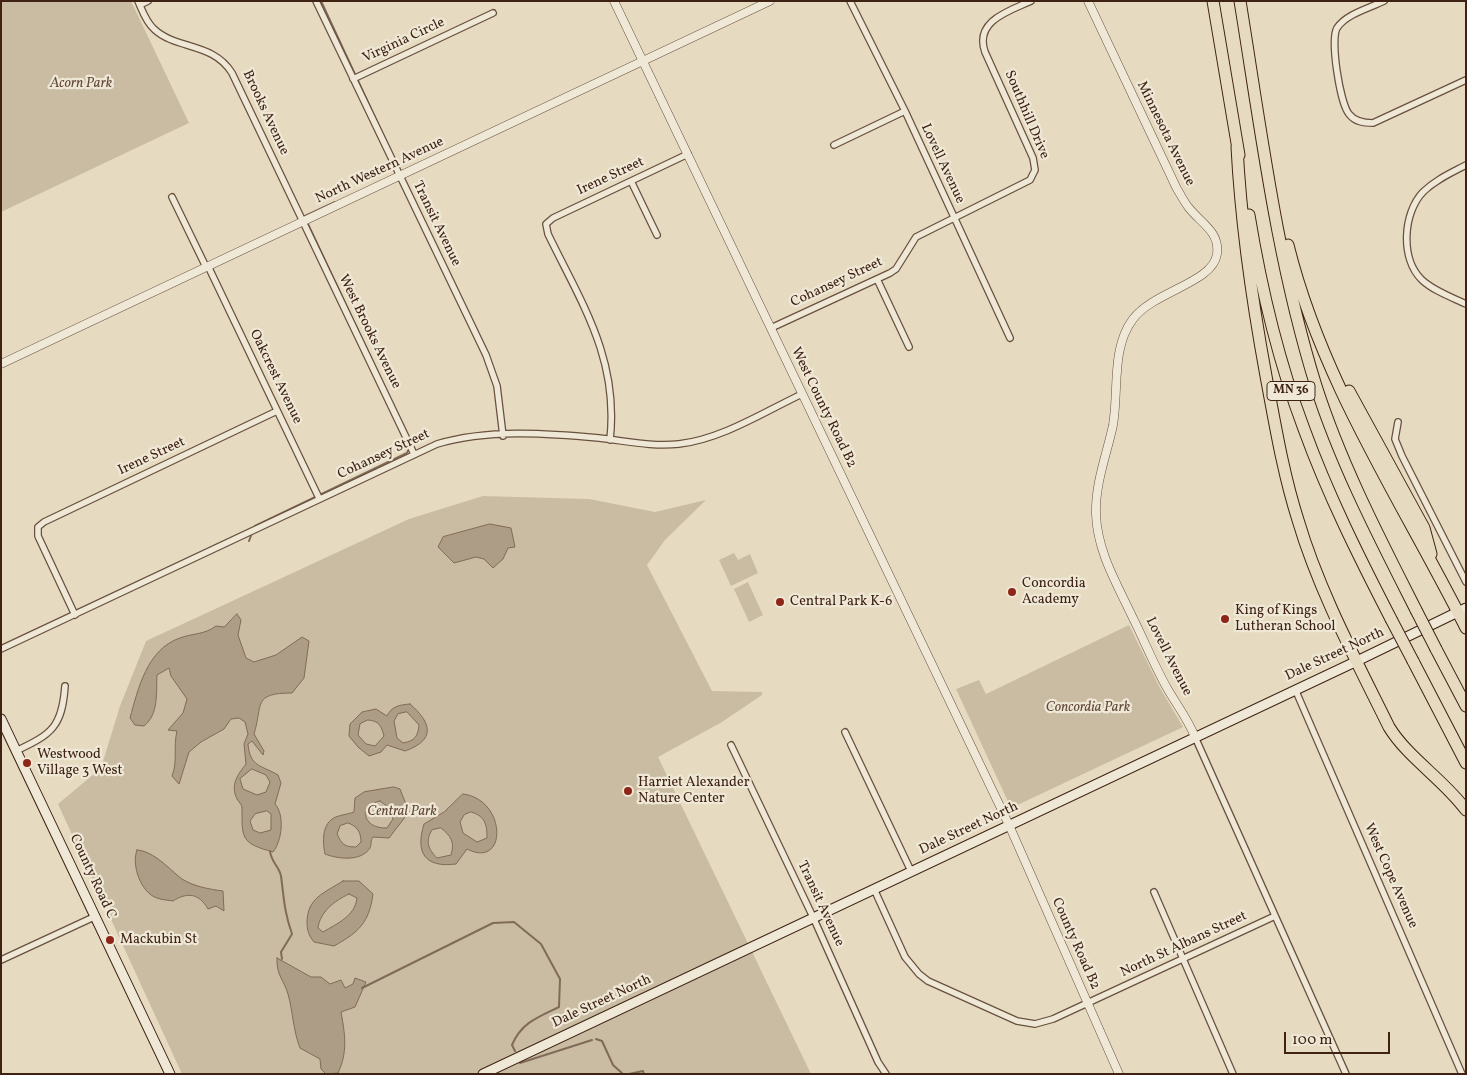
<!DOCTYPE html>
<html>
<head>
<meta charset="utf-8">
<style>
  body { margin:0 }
  #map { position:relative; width:1467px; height:1075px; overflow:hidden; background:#e6dbc0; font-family:Vollkorn,serif }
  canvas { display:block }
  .frame { position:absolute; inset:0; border:2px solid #3f2214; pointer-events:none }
  .scale { position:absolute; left:1284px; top:1032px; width:106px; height:22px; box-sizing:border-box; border:2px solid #3f2214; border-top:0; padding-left:6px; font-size:15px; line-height:18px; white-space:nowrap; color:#3f2214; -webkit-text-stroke:4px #efe8d6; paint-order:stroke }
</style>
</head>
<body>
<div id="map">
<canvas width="1467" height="1075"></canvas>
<div class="frame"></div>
<div class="scale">100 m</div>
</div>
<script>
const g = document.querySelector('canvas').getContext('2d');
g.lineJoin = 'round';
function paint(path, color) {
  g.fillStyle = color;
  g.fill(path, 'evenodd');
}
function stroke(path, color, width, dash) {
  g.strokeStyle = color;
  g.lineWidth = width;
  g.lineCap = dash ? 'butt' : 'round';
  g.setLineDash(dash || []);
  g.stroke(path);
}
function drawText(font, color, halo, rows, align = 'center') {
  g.font = font + ' Vollkorn,serif';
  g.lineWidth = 4.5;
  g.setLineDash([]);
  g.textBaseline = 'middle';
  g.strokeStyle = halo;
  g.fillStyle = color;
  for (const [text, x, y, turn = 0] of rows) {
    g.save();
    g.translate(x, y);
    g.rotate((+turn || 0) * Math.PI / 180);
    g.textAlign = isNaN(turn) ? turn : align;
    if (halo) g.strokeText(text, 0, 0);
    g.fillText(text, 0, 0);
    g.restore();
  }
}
paint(new Path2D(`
  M1 1H131L189 123 1 212Z
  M483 496 589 499 655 512 706 500 665 540 647 565 712 691 762 692V695L722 722 658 757 811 1074H182L58 804 101 768 120 706 146 641 409 519Z
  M734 553 738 560 750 554 758 573 731 586 719 560Z
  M748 582 763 615 749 622 734 589Z
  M1129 625 1160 688 1183 727 1011 808 956 689 979 680 986 694Z`), '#cabca3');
const water = new Path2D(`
  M490 524 511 528 515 547 508 548 503 559 493 568 484 559 476 557 454 563 438 547 443 537Z
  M237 614 241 620 238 635 246 658 254 662 276 655 302 637 309 641 304 678 292 693C252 693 263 705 254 734L264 751 263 755 252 741 248 744C250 767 261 765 278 775L281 783 275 804C285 815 282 841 273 852 241 843 242 839 242 808 242 805 239 802 237 799 230 785 238 774 246 764L244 744 248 734 245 722 239 718 231 719 224 729 201 742 189 752 179 784 172 776C178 761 173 747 177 731L168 730 183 713 187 699 171 676 169 668 157 675C156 693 159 714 144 726L135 725 130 718C138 689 147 649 180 638 193 633 204 635 216 626L224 627ZM252 769 266 775 270 782 266 792 257 795 243 789 240 779ZM267 811 271 814V830L260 833 253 830 250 821 255 814Z
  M410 704C432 723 436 740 405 751L387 745 381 752 369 756 358 747 349 736 350 724 362 712 376 709 387 716C392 706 399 705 410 704ZM407 712 419 725C418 736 415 741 403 743L397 738 394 721 398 714ZM368 720C379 721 381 725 384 736L375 746 366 744 358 735 360 724Z
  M394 787 400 789 409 812 389 838 373 837C370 841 372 844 370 848 361 862 338 859 325 854 322 840 322 820 339 816 345 814 349 814 354 812L355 798 364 792ZM380 801 392 810 393 819 387 828C363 829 357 806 380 801ZM348 823C357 826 361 832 361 842L356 847C344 847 342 844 337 834L340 826Z
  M463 794C507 799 508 870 467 849L456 864C425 868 415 853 424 824L444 812ZM471 812C485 816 487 824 487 838L477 842 463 833 460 822 464 815ZM441 828C451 836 455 842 451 855L437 858C428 849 425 841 432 830Z
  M137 850C154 851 169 869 182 879 195 887 209 889 223 891L224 911 216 906 208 909C199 893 187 892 173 901 168 900 162 900 157 898 141 893 131 865 137 850Z
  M343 881H359L373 894C369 923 359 932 334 946L314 942C309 936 307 930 307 923 307 898 324 893 343 881ZM349 894 357 898C355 916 338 923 323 932L318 928C320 912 334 901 349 894Z
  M277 958 311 977H321L330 984 341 980 345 988 353 984 355 978 366 982 355 1007 341 1012C345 1034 348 1052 338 1073L326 1074 321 1069 320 1059 300 1048C293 1030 293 1012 288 994 284 980 276 975 277 958Z`);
paint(water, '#ad9c86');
stroke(water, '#816b58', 1);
stroke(new Path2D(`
  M321 1 398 167
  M305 217V216L335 202
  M307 222 411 443
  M254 529 255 526 407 453 409 448
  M249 541 252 533
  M270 851C271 862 279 866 281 876 284 898 284 911 292 934L281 952 282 959
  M362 988 493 923 514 922 541 944 560 979 559 1007C538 1017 521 1023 512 1045L515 1051
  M596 1039 602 1041 613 1065 623 1074
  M520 1063 592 1040
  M629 1074 643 1071 644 1074`), '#816b58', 2);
const minor = new Path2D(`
  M138 1C142 10 146 22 154 29 176 50 213 42 232 73L414 454
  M316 1 486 355 497 386 503 436
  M850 1 905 111 1010 338
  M1384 1C1370 8 1346 14 1337 28 1330 40 1340 103 1349 114 1355 122 1364 123 1373 123L1466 80
  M140 5 148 1
  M353 79 493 13
  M834 145 905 111
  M1466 165C1451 173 1435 180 1423 192 1403 213 1400 259 1422 280 1434 291 1451 297 1466 304
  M631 181 657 235
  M172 197 206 267
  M208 266 319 498
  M877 279 909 347
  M771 328 890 273 896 269 916 237 1030 180 1035 170 1033 158 985 52C974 21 1009 11 1031 1
  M1398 422 1395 439 1402 456 1466 582
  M610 440C619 359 582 304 548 234L546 224 553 218 688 154
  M75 615 38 536V527L44 522 277 411
  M1 649 437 444C487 429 547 433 599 438 626 441 653 447 679 444 722 439 764 412 802 394
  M1295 689 1462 1074
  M845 732 911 871
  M1195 737 1346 1074
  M731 745 813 917 878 1062 886 1074
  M16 751C52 734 62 727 65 686
  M874 889 905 957 919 974 928 981 1017 1021 1035 1024 1053 1019 1275 916
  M1154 892 1233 1074
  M1 960 96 916`);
const tertiary = new Path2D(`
  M614 1 1009 825 1119 1074
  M1088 1 1177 189C1181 195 1184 202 1189 208 1201 223 1220 232 1217 254 1213 283 1154 291 1133 319 1111 348 1119 390 1113 425 1107 454 1095 483 1096 514 1097 551 1117 584 1132 616 1144 640 1154 665 1167 688 1176 704 1188 719 1195 737
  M1 364 770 1`);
const secondary = new Path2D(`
  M1 719 170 1074
  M483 1074 1357 661 1466 608`);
const motorway = new Path2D(`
  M1213 1 1239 155
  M1240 1C1261 130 1277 261 1316 386 1341 464 1379 537 1416 610
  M1237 147C1241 224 1252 300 1266 376 1275 424 1283 473 1298 520 1319 591 1356 660 1389 727 1408 758 1443 779 1466 810
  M1249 215C1261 288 1278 360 1304 429 1328 495 1359 557 1391 619
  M1288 245C1322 383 1403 503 1466 628
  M1349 391 1424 528 1431 554
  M1436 649 1466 706
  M1413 661 1466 763`);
stroke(minor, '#69503f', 8);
stroke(tertiary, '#69503f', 9);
stroke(secondary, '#3f2214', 11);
stroke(motorway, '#3f2214', 13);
stroke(minor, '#efe8d6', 5.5);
stroke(tertiary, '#efe8d6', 8);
stroke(secondary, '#efe8d6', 9);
stroke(motorway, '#e6dbc0', 11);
const motorwayBridge = new Path2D(`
  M1416 610 1436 649
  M1391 619 1413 661`);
stroke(motorwayBridge, '#3f2214', 13, []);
stroke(motorwayBridge, '#e6dbc0', 11);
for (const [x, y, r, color] of [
  [1012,592,5,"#8f2418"],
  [780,602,5,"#8f2418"],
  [1225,619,5,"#8f2418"],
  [27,763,5,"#8f2418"],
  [628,791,5,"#8f2418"],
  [110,940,5,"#8f2418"]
]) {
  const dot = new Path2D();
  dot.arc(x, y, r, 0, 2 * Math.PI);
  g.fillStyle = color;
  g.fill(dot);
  stroke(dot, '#efe8d6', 2);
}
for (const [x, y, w] of [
  [1291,391,48]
]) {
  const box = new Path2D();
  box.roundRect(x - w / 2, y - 9.5, w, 19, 4);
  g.fillStyle = '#efe8d6';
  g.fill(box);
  stroke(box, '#3f2214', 1);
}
drawText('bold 12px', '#3f2214', null, [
  ["MN 36",1291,391]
]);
drawText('14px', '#3f2214', '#efe8d6', [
  ["Virginia Circle",404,41,-25],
  ["Brooks Avenue",265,113,65],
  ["Southhill Drive",1026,115,67],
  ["Minnesota Avenue",1165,134,64],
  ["Lovell Avenue",942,164,65],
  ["North Western Avenue",380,171,-25],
  ["Irene Street",611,177,-25],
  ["Transit Avenue",436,224,64],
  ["Cohansey Street",837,283,-25],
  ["West Brooks Avenue",369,332,64],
  ["Oakcrest Avenue",275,377,64],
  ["West County Road B2",823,408,64],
  ["Cohansey Street",384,455,-25],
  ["Irene Street",152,457,-25],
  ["Dale Street North",1335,655,-25],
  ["Lovell Avenue",1168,657,63],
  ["Dale Street North",969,829,-25],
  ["West Cope Avenue",1390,876,66],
  ["County Road C",92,877,65],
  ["Transit Avenue",820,904,65],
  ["County Road B2",1075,944,66],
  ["North St Albans Street",1184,945,-25],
  ["Dale Street North",602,1002,-25]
]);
drawText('italic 14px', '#624838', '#efe8d6', [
  ["Acorn Park",81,84],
  ["Concordia Park",1088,708],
  ["Central Park",402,812]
]);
drawText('14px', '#3f2214', '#efe8d6', [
  ["Concordia",1022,584],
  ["Academy",1022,600],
  ["Central Park K-6",790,602],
  ["King of Kings",1235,611],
  ["Lutheran School",1235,627],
  ["Westwood",37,755],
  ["Village 3 West",37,771],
  ["Harriet Alexander",638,783],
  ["Nature Center",638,799],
  ["Mackubin St",120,940]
], 'left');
</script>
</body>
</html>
